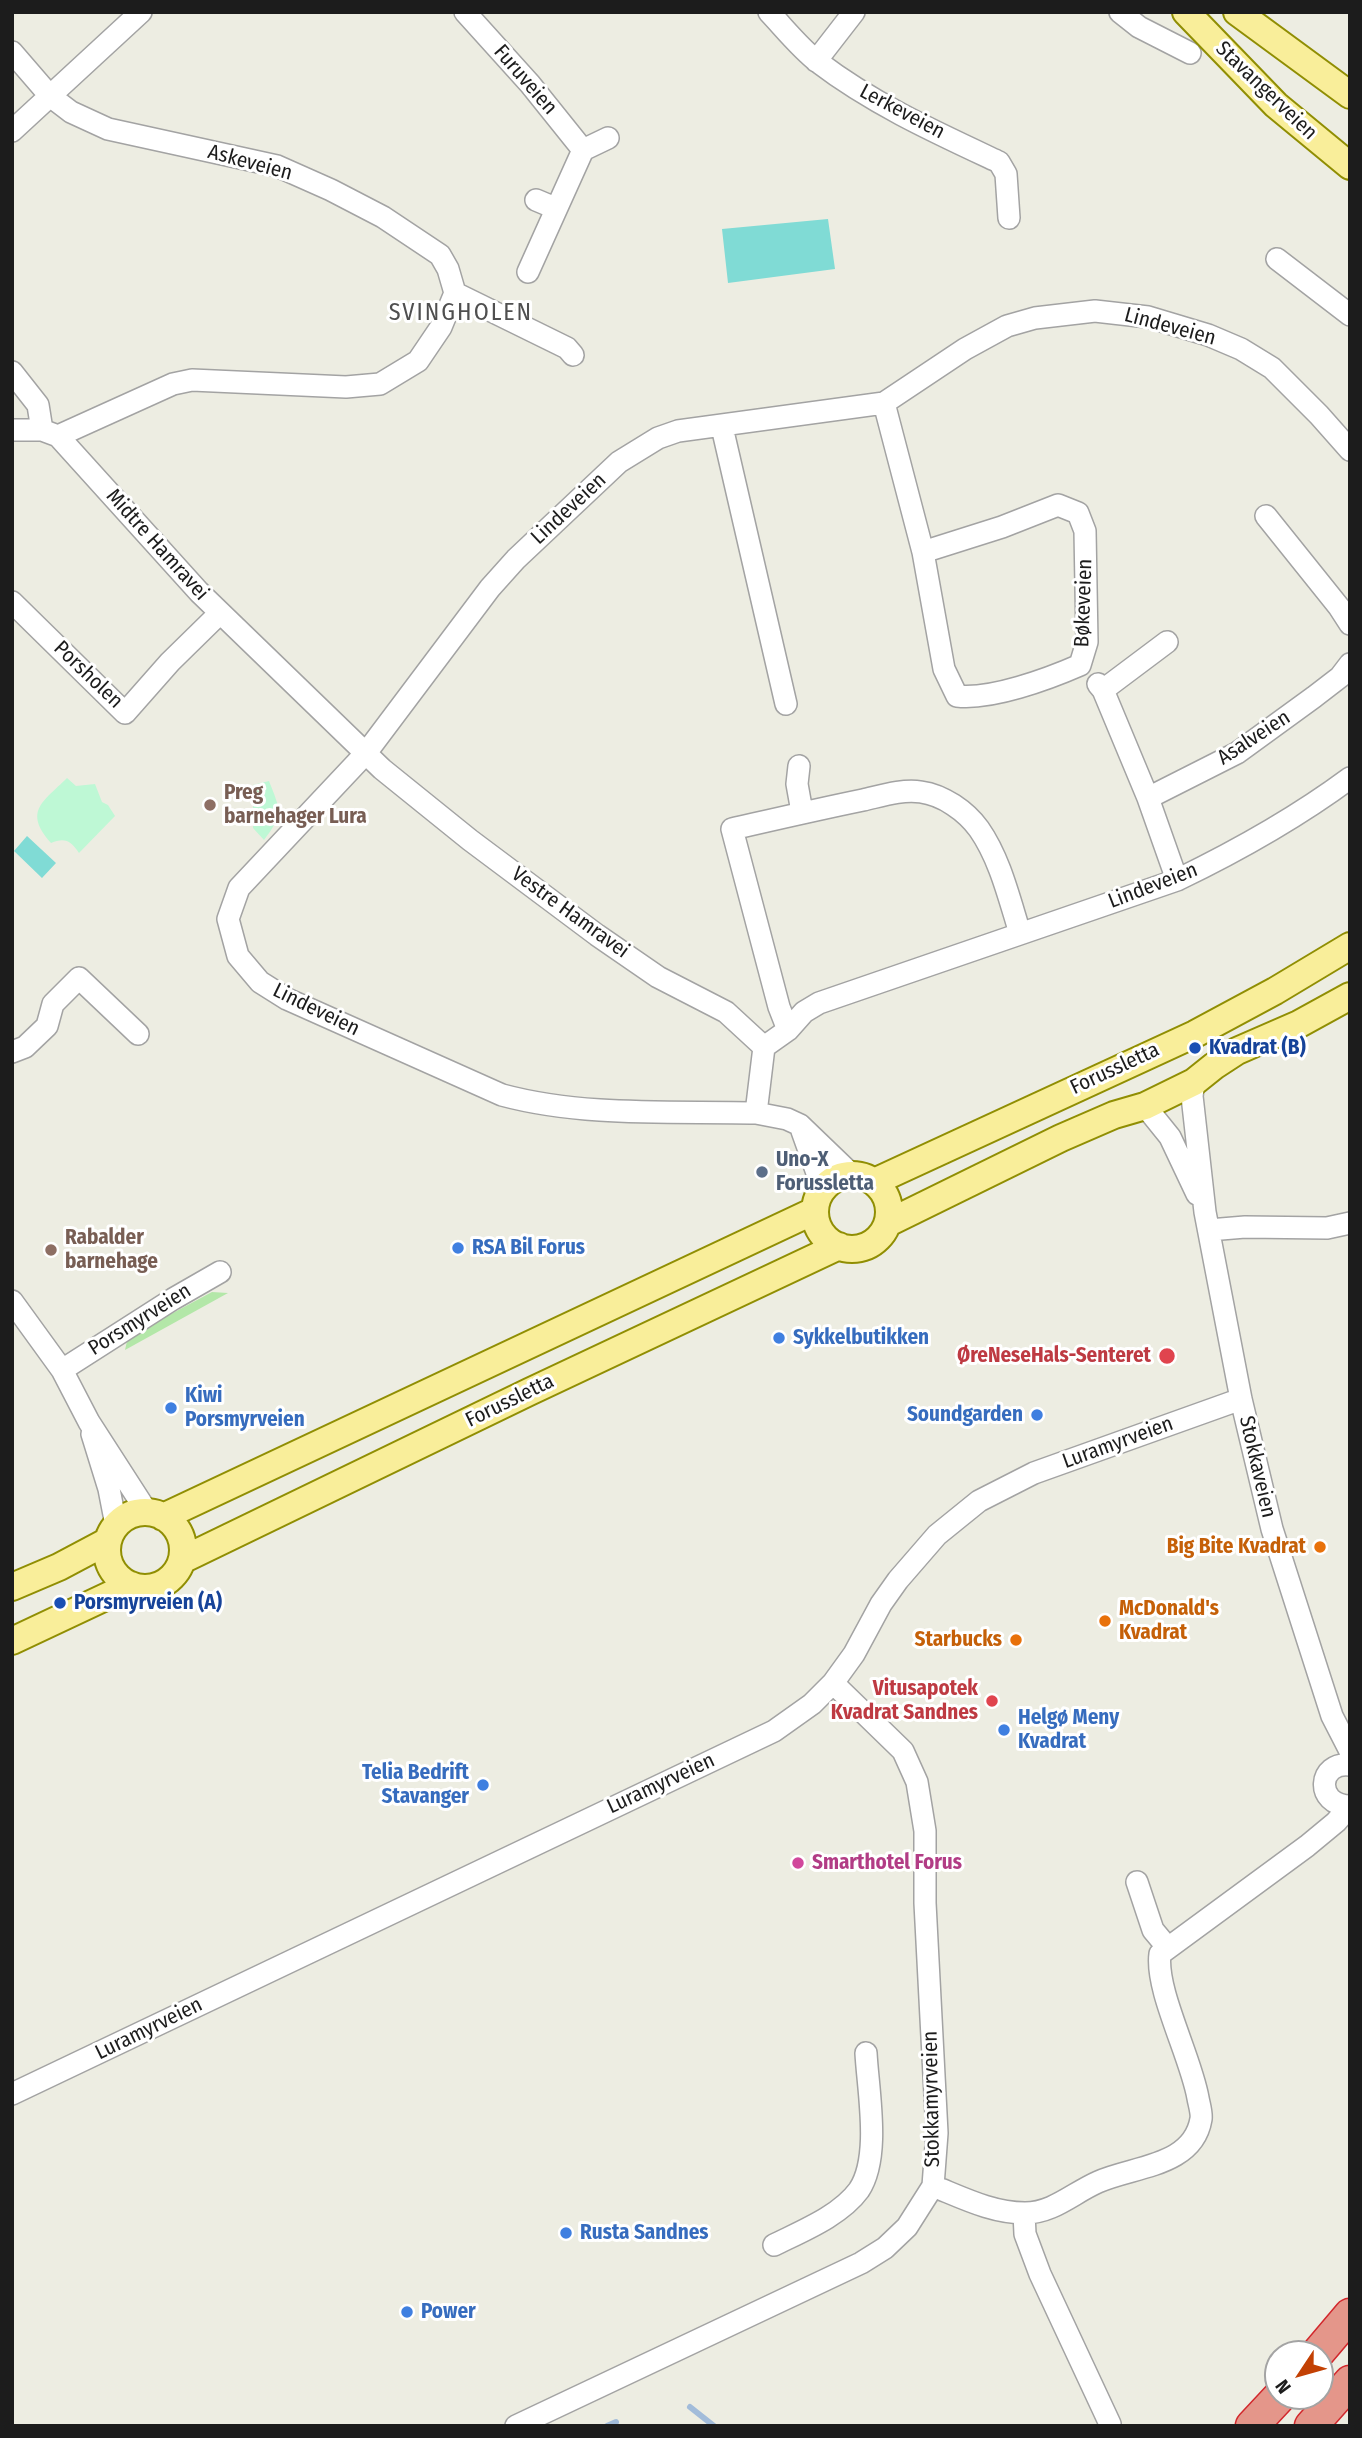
<!DOCTYPE html>
<html>
<head>
<meta charset="utf-8">
<style>
  body { margin:0 }
  #map { position:relative; width:1362px; height:2438px; overflow:hidden; background:#edede2; font-family:"Fira Sans Condensed",sans-serif }
  canvas { display:block }
  .frame { position:absolute; inset:0; border:14px solid #1c1c1c; pointer-events:none }
  .north { position:absolute; left:1264px; top:2340px; width:70px; height:70px; box-sizing:border-box; background:#fff; border:2px solid #a4a4a4; border-radius:50%; rotate:234deg; font-size:19px; font-weight:700; line-height:28px; text-align:center; color:#1c1c1c }
  .north::after { content:''; display:block; margin:auto; width:24px; height:32px; background:#c34104; clip-path:polygon(50% 0,100% 100%,50% 72%,0 100%) }
</style>
</head>
<body>
<div id="map">
<canvas width="1362" height="2438"></canvas>
<div class="frame"></div>
<div class="north">N</div>
</div>
<script>
const g = document.querySelector('canvas').getContext('2d');
g.lineJoin = 'round';
function paint(path, color) {
  g.fillStyle = color;
  g.fill(path, 'evenodd');
}
function stroke(path, color, width, dash) {
  g.strokeStyle = color;
  g.lineWidth = width;
  g.lineCap = dash ? 'butt' : 'round';
  g.setLineDash(dash || []);
  g.stroke(path);
}
function drawText(font, color, halo, rows, align = 'center') {
  g.font = font + ' "Fira Sans Condensed",sans-serif';
  g.lineWidth = 6;
  g.setLineDash([]);
  g.textBaseline = 'middle';
  g.strokeStyle = halo;
  g.fillStyle = color;
  for (const [text, x, y, turn = 0] of rows) {
    g.save();
    g.translate(x, y);
    g.rotate((+turn || 0) * Math.PI / 180);
    g.textAlign = isNaN(turn) ? turn : align;
    if (halo) g.strokeText(text, 0, 0);
    g.fillText(text, 0, 0);
    g.restore();
  }
}
paint(new Path2D(`
  M212 1292 228 1293 125 1350 128 1337Z`), '#b3e7a8');
paint(new Path2D(`
  M67 778 76 786 95 784 102 802 108 805 115 816 79 853C71 841 65 837 51 843 23 811 43 802 67 778Z
  M269 781C280 809 284 814 264 840L253 828V785Z`), '#bef8d5');
paint(new Path2D(`
  M828 219 835 269 728 283 722 229Z
  M27 836 56 863 42 878 14 851Z`), '#80dbd5');
stroke(new Path2D(`
  M690 2407 714 2426
  M607 2426 616 2422`), '#a2bcda', 6);
const minor = new Path2D(`
  M465 12 530 84 583 150 528 272
  M769 12C785 29 800 48 818 62 873 104 937 133 999 162L1006 174 1009 218
  M1120 12 1139 27 1190 53
  M12 52 50 96 71 112 108 129 277 166 331 190 383 217 440 255 448 269 455 293 441 327 418 361 380 384 346 387 192 380 173 384 58 436
  M816 61 854 12
  M12 131 141 12
  M583 150 608 138
  M536 200 555 208
  M1277 259 1350 315
  M455 293 567 348 573 355
  M12 372 38 405 42 430
  M884 403 923 552 944 669 957 696C991 700 1048 679 1080 665L1087 642 1085 531 1078 513 1058 505 1002 527 923 552
  M722 427 786 704
  M12 430H42L58 436 199 592 382 769 470 840 597 935 658 977 726 1012 764 1047
  M1350 450 1319 415 1272 368 1241 349 1208 335 1148 317 1095 311 1035 318 1007 326 965 349 884 403 678 431 658 438 619 462 516 559 490 588 366 753 239 888 228 919 238 956 260 982 287 999 502 1095C584 1117 672 1111 756 1113L764 1047 788 1030 804 1012 819 1003 1177 880C1237 851 1296 818 1350 778
  M1266 516 1339 607 1350 624
  M12 602 125 713 170 662 220 613
  M1098 684 1103 690 1148 798 1177 880
  M1103 690 1167 642
  M799 766 797 784 802 812
  M1148 798 1237 753 1314 697 1340 677 1350 664
  M788 1030 779 1007 732 829C776 819 819 809 863 800 881 796 902 789 921 792 943 795 966 811 979 829 1000 859 1009 898 1020 933
  M12 1052 25 1047 47 1026 53 1004 79 978 138 1034
  M1194 1082 1192 1096 1205 1212 1241 1399 1272 1529 1332 1716 1350 1751
  M1145 1106 1170 1137 1197 1194
  M756 1113 787 1119 800 1125 852 1175
  M802 1131 817 1173 821 1194
  M1209 1230 1245 1227 1327 1228 1350 1223
  M12 1301 62 1370 89 1422 147 1512
  M62 1370 173 1299 220 1272
  M92 1434 109 1489 116 1525
  M1350 1765C1318 1761 1314 1805 1350 1806
  M1137 1882 1153 1930 1168 1948
  M12 2094 774 1731 812 1704 833 1683 854 1654 881 1604 898 1580 937 1535 979 1501 1034 1473 1241 1399
  M933 2186C963 2198 992 2213 1025 2213 1053 2213 1073 2193 1098 2182 1133 2166 1193 2167 1201 2119 1202 2113 1199 2104 1198 2098 1191 2057 1155 1990 1160 1954L1307 1846 1336 1822 1350 1806
  M1024 2213 1025 2234 1040 2274 1110 2424
  M774 2245C802 2231 840 2216 859 2190 881 2157 868 2091 866 2053
  M516 2426 861 2263 885 2248 907 2227 933 2186 937 2133 925 1903V1831L917 1782 903 1751 833 1683`);
const major = new Path2D(`
  M1186 12 1276 105 1350 166
  M1237 12 1350 95
  M815 1212a37 37 0 1 1 74 0a37 37 0 1 1-74 0Z
  M874 1182 1195 1034 1275 991 1350 946
  M888 1223 1061 1138 1114 1115 1145 1106 1194 1082 1214 1066 1237 1051 1299 1024 1350 996
  M107 1550a38 38 0 1 1 76 0a38 38 0 1 1-76 0Z
  M163 1517 814 1211
  M182 1560 529 1392 839 1246
  M12 1587 59 1567 108 1541
  M12 1641 131 1585`);
const highway = new Path2D(`
  M1317 2354 1350 2315
  M1252 2426 1280 2396
  M1311 2426 1350 2382`);
stroke(minor, '#a3a3a3', 24);
stroke(major, '#908e03', 30);
stroke(highway, '#d2272c', 35);
stroke(minor, '#fff', 21);
stroke(major, '#f9ee9a', 26);
stroke(highway, '#e4968a', 32);
for (const [x, y, r, color] of [
  [210,805,7,"#8d6e63"],
  [1195,1048,7,"#1a4fb4"],
  [762,1172,7,"#5c6f8a"],
  [458,1248,7,"#3f7fe0"],
  [51,1250,7,"#8d6e63"],
  [779,1338,7,"#3f7fe0"],
  [1167,1356,9,"#e0444e"],
  [171,1408,7,"#3f7fe0"],
  [1037,1415,7,"#3f7fe0"],
  [1320,1547,7,"#e8710a"],
  [60,1603,7,"#1a4fb4"],
  [1105,1621,7,"#e8710a"],
  [1016,1640,7,"#e8710a"],
  [992,1701,7,"#e0444e"],
  [1004,1730,7,"#3f7fe0"],
  [483,1785,7,"#3f7fe0"],
  [798,1863,7,"#d1479c"],
  [566,2233,7,"#3f7fe0"],
  [407,2312,7,"#3f7fe0"]
]) {
  const dot = new Path2D();
  dot.arc(x, y, r, 0, 2 * Math.PI);
  g.fillStyle = color;
  g.fill(dot);
  stroke(dot, '#fff', 2.5);
}
drawText('21px', '#1c1c1c', '#fff', [
  ["Furuveien",525,80,49],
  ["Stavangerveien",1266,91,44],
  ["Lerkeveien",902,112,28],
  ["Askeveien",250,163,15],
  ["Lindeveien",1170,327,15],
  ["Lindeveien",569,509,-43],
  ["Midtre Hamravei",157,545,48],
  ["Bøkeveien",1084,603,-88],
  ["Porsholen",88,675,44],
  ["Asalveien",1254,738,-33],
  ["Lindeveien",1153,886,-21],
  ["Vestre Hamravei",570,913,36],
  ["Lindeveien",316,1010,26],
  ["Forussletta",1115,1069,-25],
  ["Porsmyrveien",140,1320,-32],
  ["Forussletta",510,1401,-26],
  ["Luramyrveien",1118,1443,-20],
  ["Stokkaveien",1257,1467,77],
  ["Luramyrveien",661,1784,-25],
  ["Luramyrveien",149,2029,-26],
  ["Stokkamyrveien",932,2099,-91]
]);
drawText('bold 21px', '#785e54', '#fff', [
  ["Preg",224,793],
  ["barnehager Lura",224,817],
  ["Rabalder",65,1238],
  ["barnehage",65,1262]
], 'left');
drawText('bold 21px', '#164399', '#fff', [
  ["Kvadrat (B)",1209,1048],
  ["Porsmyrveien (A)",74,1603]
], 'left');
drawText('bold 21px', '#4e5e75', '#fff', [
  ["Uno-X",776,1160],
  ["Forussletta",776,1184]
], 'left');
drawText('bold 21px', '#366cbe', '#fff', [
  ["RSA Bil Forus",472,1248],
  ["Sykkelbutikken",793,1338],
  ["Kiwi",185,1396],
  ["Porsmyrveien",185,1420],
  ["Soundgarden",1023,1415,"right"],
  ["Helgø Meny",1018,1718],
  ["Kvadrat",1018,1742],
  ["Telia Bedrift",469,1773,"right"],
  ["Stavanger",469,1797,"right"],
  ["Rusta Sandnes",580,2233],
  ["Power",421,2312]
], 'left');
drawText('bold 21px', '#be3a42', '#fff', [
  ["ØreNeseHals-Senteret",1151,1356],
  ["Vitusapotek",978,1689],
  ["Kvadrat Sandnes",978,1713]
], 'right');
drawText('bold 21px', '#c56008', '#fff', [
  ["Big Bite Kvadrat",1306,1547],
  ["McDonald's",1119,1609,"left"],
  ["Kvadrat",1119,1633,"left"],
  ["Starbucks",1002,1640]
], 'right');
drawText('bold 21px', '#b23c85', '#fff', [
  ["Smarthotel Forus",812,1863]
], 'left');
g.letterSpacing = '2px';
drawText('24px', '#4f4f4f', '#fff', [
  ["SVINGHOLEN",461,313]
]);
g.letterSpacing = '0px';
</script>
</body>
</html>
